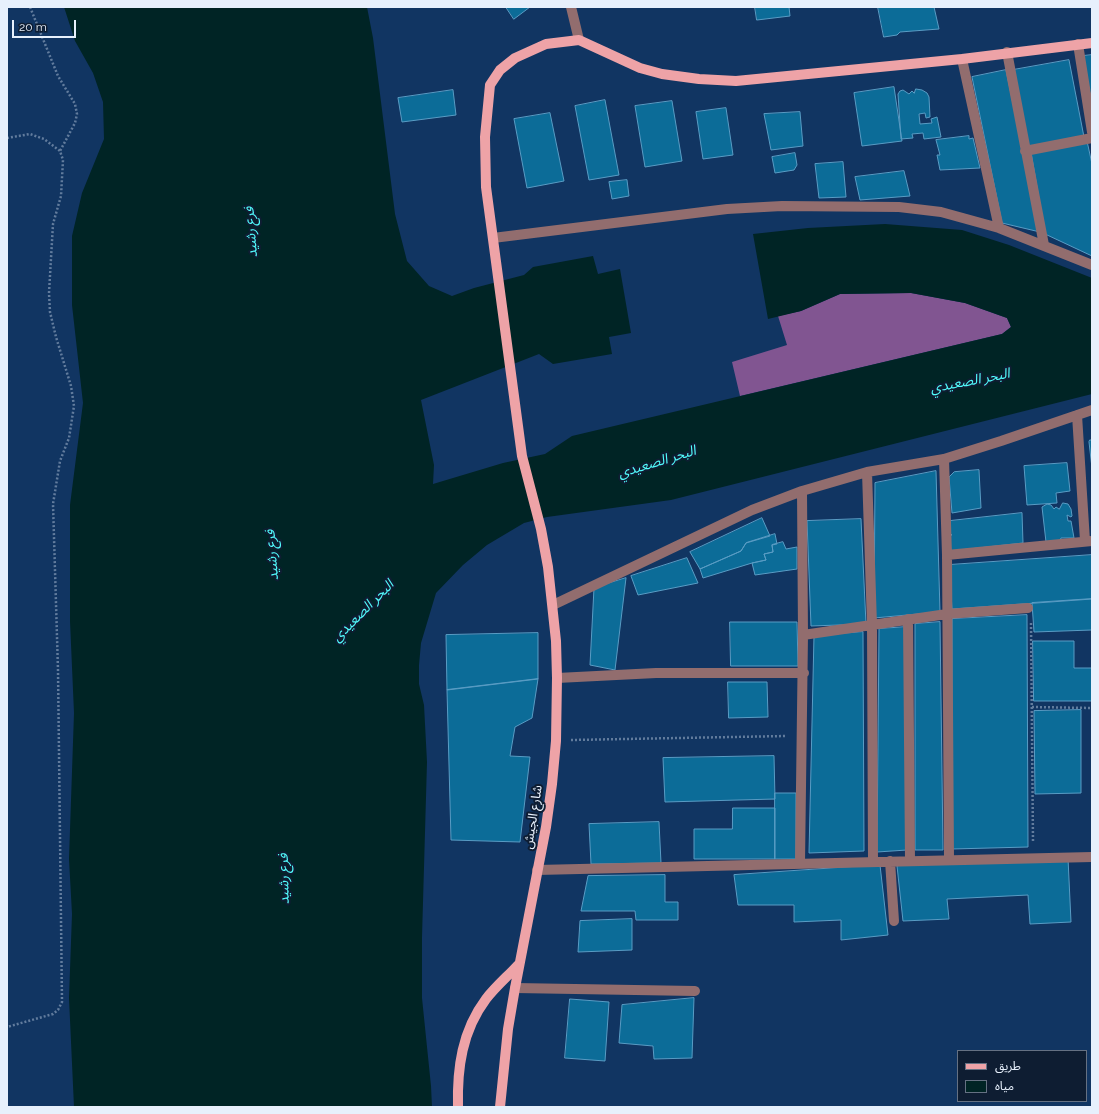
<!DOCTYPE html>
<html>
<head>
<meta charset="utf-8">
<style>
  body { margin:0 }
  #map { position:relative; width:1099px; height:1114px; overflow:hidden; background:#113562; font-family:Raleway,"Noto Sans Arabic",sans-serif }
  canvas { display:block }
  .frame { position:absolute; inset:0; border:8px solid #e7f0fc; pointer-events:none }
  .legend { position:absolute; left:957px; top:1050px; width:130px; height:52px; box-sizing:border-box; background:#0e1d32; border:1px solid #657183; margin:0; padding:5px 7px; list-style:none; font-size:12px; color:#e7f0fc }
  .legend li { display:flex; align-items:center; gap:8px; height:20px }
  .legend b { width:20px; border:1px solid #657183 }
  .scale { position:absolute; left:12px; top:20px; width:64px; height:18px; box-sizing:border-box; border:2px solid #e7f0fc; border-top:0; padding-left:5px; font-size:12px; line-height:14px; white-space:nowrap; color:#e7f0fc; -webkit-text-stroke:3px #0e1d32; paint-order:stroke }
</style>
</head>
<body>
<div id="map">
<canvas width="1099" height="1114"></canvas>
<div class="frame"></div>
<ul class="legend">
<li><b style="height:5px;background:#eea3a7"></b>طريق</li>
<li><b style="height:11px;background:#002425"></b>مياه</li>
</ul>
<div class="scale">20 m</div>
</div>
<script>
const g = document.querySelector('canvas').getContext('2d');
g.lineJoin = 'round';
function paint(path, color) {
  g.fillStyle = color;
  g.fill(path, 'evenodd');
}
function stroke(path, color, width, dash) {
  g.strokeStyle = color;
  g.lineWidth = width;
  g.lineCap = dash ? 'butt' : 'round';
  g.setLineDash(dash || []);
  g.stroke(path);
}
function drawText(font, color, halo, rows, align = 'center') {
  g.font = font + ' Raleway,"Noto Sans Arabic",sans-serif';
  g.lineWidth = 4;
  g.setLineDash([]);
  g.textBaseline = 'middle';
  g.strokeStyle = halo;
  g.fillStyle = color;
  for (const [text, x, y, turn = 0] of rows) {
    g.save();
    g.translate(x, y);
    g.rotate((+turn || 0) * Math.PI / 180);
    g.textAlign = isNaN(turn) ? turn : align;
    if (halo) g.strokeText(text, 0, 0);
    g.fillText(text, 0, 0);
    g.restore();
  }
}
paint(new Path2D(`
  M911 293 965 303 1007 318 1011 327 1002 334 740 396 732 362 787 345 778 316 801 311 840 294Z`), '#815591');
paint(new Path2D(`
  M64 7H367L373 38 395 214 407 261 429 286 452 296 474 288 524 275 533 267 593 256 598 274 620 269 631 333 609 337 612 354 553 364 539 354 421 400 434 465 433 484 503 463 545 454 572 436 1002 334 1011 327 1007 318 965 303 911 293 840 294 801 311 768 319 753 234 808 228 885 224 962 230 1009 245 1092 278V394L671 500 547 517 524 523 487 545 463 565 436 593 421 643 419 665V684L424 705 427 762 422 937V998L431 1086 432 1107H74L69 998 72 914 69 859 74 713 70 621V505L83 403 72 305V236L82 193 104 139 103 102 93 73 75 41Z`), '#002425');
const building = new Path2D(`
  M506 7H530L514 19Z
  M755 7H789L790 16 757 20Z
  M878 7H934L939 29 900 32 897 35 884 37Z
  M1092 55V105L1083 56Z
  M1069 60 1084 137 1028 148 1013 70Z
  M1006 70 1040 232 1002 223 972 77Z
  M894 87 902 141 862 146 854 93Z
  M916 89 922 90 927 93 929 97 930 117 926 118 925 113 919 114 920 124 932 123 931 119 937 117 941 137 924 139 923 133 912 134 913 138 901 139 898 94 900 91 903 90 909 94 912 91 914 93Z
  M453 90 456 115 402 122 398 98Z
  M605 100 619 175 589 180 575 106Z
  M672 101 682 161 645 167 635 106Z
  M726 108 733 155 703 159 696 112Z
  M800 112 803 146 771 150 764 114Z
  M550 113 564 181 527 188 514 119Z
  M969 136V139L973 138 980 168 940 170 937 155H940L936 140Z
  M1087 141 1092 164V256L1045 234 1031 152Z
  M795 153 797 165 794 170 775 173 772 157Z
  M843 162 846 197 819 198 815 164Z
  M904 171 910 196 860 200 855 177Z
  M627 180 629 196 612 199 609 182Z
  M1090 440H1092V468L1089 442Z
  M1067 463 1070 491 1056 493 1057 503 1027 505 1024 466Z
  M979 470 981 508 952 513 949 477 954 472Z
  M936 471 940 612 874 618 875 483Z
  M1063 503 1068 504 1071 509 1072 516 1071 517 1067 515 1068 521H1071L1074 538H1061L1060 541 1046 542 1042 507 1047 504 1051 505 1054 509 1056 507 1059 509Z
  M1022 513 1023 543 951 551 949 536 952 535 949 532 950 521Z
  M762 518 770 536 746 543 741 551 700 569 690 552Z
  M861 519 866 624 811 626 807 521Z
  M775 534 777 544 772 545 773 552 764 554 766 560 752 563 703 578 700 569 741 551 746 543Z
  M783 542 786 549 797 547V569L755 575 752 563 766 560 764 554 773 552 772 545Z
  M1092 555V599L952 609 949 565Z
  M687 558 698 583 638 595 631 576Z
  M626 578 615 670 590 665 594 588Z
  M1092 599V630L1034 632 1032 603Z
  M1027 615 1028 847 952 849V619Z
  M730 622H797L798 666H731Z
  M940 622 943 850H915V624Z
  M906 627 907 850 877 852 879 629Z
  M863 632 864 851 809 853 814 636Z
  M538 633V679L447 690 446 635Z
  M1033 641H1074V668H1092V701H1034Z
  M538 679 532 718 515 727 510 756 530 757 520 842 451 840 447 690Z
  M728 682H767L768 717 729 718Z
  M1081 710V793L1035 794 1034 711Z
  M774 756 775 799 665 802 663 758Z
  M775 793H796V859H775Z
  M733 808H775V859H694V829H732Z
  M659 822 661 863 591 864 589 824Z
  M1068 858 1071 922 1030 924 1028 895 947 899 949 919 903 921 897 866Z
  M880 865 888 935 841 940V920L794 922V905H738L734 875Z
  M665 875V902H678V920H636L635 911H581L588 876Z
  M632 919V950L578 952 580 921Z
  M694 998 692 1058 654 1059 653 1046 619 1043 622 1005Z
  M570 999 609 1002 605 1061 565 1058Z`);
paint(building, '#0c6c98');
stroke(building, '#599cc4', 1);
stroke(new Path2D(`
  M30 7 58 76 75 104 77 114 75 123 60 151
  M7 138 30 134 44 139 60 151 63 160 61 196 53 224 49 293 50 312 56 337 71 386 74 406 69 438 60 461 53 504 58 670 62 1002 58 1010 53 1014 7 1027
  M1031 623 1033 842
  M1032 707 1092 708
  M571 740 786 736`), '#627c9d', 2.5, [2, 2]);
stroke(new Path2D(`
  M571 7 579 40
  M1078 44 1092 132
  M1007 52 1044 245
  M962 59 999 228
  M1025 151 1092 138
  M493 238 727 209 782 206 899 207 941 212 999 228 1092 265
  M1077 415 1085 541
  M944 459 947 555 949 859
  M867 472 872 625 873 861
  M802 491 803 635
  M947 555 1092 541
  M553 605 752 510 802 491 867 472 944 459 1001 441 1092 410
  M908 619 910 861
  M557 678 656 673H804
  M890 861 894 921
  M800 863 803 635 947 614 1028 608
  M537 870 1092 857
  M515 988 695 991`), '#926d6e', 10);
stroke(new Path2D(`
  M458 1107C457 1068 462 1031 486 999 495 987 508 976 518 965
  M500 1107 508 1029 515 988 546 827 552 784 556 741 557 678 556 641 548 567 541 529 522 456 486 187 485 137 490 85 500 70 515 58 546 44 579 40 640 68 662 74 699 79 736 81 962 59 1092 43`), '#eea3a7', 10);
drawText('13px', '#e7f0fc', '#0e1d32', [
  ["شارع الجيش",533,817,-81]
]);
drawText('italic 14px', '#52fbfd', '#0e1d32', [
  ["فرع رشيد",251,232,-94],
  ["البحر الصعيدي",970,381,-11],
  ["البحر الصعيدي",657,462,-17],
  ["فرع رشيد",272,555,-94],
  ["البحر الصعيدي",363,611,-45],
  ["فرع رشيد",284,879,-91]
]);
</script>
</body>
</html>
